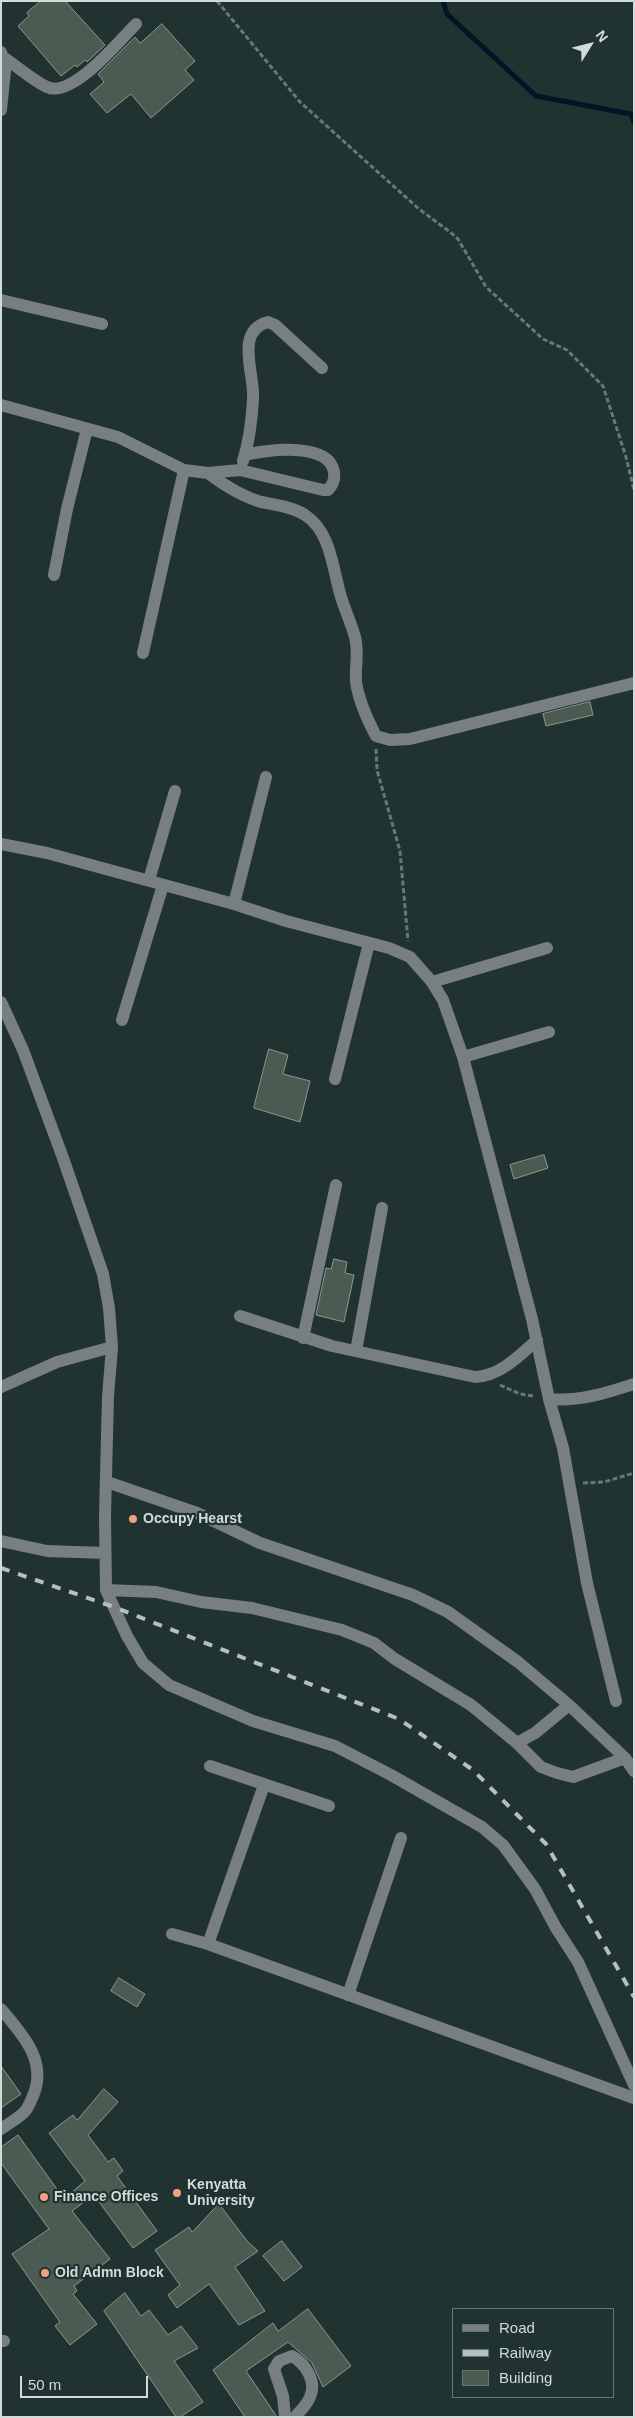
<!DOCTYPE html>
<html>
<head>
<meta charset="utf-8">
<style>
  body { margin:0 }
  #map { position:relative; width:635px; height:2418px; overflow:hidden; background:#203330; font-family:Arial,sans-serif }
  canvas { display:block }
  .frame { position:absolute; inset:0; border:2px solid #d1dcda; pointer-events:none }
  .legend { position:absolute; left:452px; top:2308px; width:162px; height:90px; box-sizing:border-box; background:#203330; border:1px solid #677774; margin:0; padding:6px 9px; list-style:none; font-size:15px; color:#d1dcda }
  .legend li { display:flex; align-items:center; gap:10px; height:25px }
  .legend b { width:25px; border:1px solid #677774 }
  .north { position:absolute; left:565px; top:20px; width:50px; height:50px; -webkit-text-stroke:4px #203330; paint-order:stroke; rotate:54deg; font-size:14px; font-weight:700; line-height:20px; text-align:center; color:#d1dcda }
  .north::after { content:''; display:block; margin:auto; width:18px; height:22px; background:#d1dcda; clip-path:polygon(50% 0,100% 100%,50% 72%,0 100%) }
  .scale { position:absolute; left:20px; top:2376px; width:128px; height:22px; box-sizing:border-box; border:2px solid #d1dcda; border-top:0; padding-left:6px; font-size:15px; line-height:18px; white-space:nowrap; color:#d1dcda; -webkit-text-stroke:4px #203330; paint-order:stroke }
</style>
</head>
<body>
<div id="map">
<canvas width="635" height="2418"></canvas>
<div class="frame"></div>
<ul class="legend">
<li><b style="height:6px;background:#777f82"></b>Road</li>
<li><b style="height:6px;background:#b4c0be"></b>Railway</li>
<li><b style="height:14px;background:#4c5b51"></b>Building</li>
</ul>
<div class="north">N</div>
<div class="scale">50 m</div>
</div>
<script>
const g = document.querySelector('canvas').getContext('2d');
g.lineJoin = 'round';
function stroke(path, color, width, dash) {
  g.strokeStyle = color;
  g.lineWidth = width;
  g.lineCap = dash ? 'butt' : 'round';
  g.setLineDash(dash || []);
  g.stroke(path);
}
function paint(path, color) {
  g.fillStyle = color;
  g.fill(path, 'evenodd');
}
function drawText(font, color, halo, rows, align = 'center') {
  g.font = font + ' Arial,sans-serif';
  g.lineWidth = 4.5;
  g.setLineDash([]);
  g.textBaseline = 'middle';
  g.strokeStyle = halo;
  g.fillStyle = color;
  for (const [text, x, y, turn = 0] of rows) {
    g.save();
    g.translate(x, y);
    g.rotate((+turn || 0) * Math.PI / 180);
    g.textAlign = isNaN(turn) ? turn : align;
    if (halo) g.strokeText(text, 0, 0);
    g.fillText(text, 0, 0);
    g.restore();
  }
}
stroke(new Path2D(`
  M443 1 447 14 536 96 631 114 634 122`), '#001526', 5);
const building = new Path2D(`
  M41 1H65L105 45 87 62 85 60 77 67 75 65 61 76 18 26 29 16 27 13Z
  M162 24 195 61 185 70 194 80 151 118 131 94 107 113 90 94 104 82 98 74 135 37 140 43Z
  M590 702 593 715 546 726 543 714Z
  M269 1049 288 1055 283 1074 310 1081 300 1122 254 1108Z
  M544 1155 548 1168 514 1179 510 1165Z
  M334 1259 347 1262 345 1273 354 1275 344 1322 316 1315 326 1268 331 1269Z
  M119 1978 145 1994 137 2007 111 1991Z
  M1 2066 21 2094 1 2108Z
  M104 2089 118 2102 88 2135 108 2162 114 2158 123 2171 117 2176 157 2231 133 2248 94 2195 72 2211 110 2259 74 2286 77 2291 73 2294 97 2324 70 2345 55 2326 60 2322 12 2254 49 2229 1 2163V2147L18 2135 64 2199 85 2181 49 2133 73 2115 77 2120Z
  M219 2204 247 2241 258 2251 235 2267 265 2311 239 2325 209 2284 177 2308 168 2295 180 2285 155 2250 189 2227 192 2232Z
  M282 2241 302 2267 284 2281 263 2256Z
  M125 2293 141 2316 149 2310 168 2335 181 2326 198 2348 174 2361 203 2402 180 2417H176L104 2311Z
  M308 2309 351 2366 323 2387 312 2363 288 2342 246 2371 277 2417H245L213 2370 273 2323 278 2331Z`);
paint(building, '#4c5b51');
stroke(building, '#89998e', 1);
stroke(new Path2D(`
  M217 1 300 102 419 209 450 232 458 239 486 287 543 339 567 350 603 386 626 457 634 490
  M376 749 377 770 400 851 408 941
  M500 1385 520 1394 534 1396
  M583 1483 604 1482 634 1473`), '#687875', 3, [5, 2.5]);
stroke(new Path2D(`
  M1 52 5 71 1 110
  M3 57C17 66 32 80 47 87 72 99 119 41 136 24
  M1 300 102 324
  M1 405 118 437 184 470 208 473 240 470 323 490H328C333 485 335 479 334 472 329 441 264 450 245 455
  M243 461C249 442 252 418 253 399 255 374 234 331 268 322L275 325 322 368
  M208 473C225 486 241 496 261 502 276 505 293 507 305 515 331 531 333 571 341 597 345 610 351 623 355 637 359 652 355 667 356 682 359 702 367 719 376 736L390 740 410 739 634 683
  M54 575 67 509 87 429
  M143 653 184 470
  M1 844 47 853 234 904 286 921 389 948 410 957 432 982 443 1000 463 1057 532 1319 549 1399 563 1448 587 1583 616 1701
  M149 880 175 791
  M234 904 266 777
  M432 982 547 948
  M1 1002 23 1050 63 1158 103 1274 109 1308 112 1347 108 1397 105 1515 106 1590 127 1636 143 1663 169 1685 253 1721 335 1746 391 1775 482 1827 503 1845 535 1889 556 1928 578 1962 634 2085
  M122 1020 163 885
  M463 1057 549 1032
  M335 1079 369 943
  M240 1316 332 1346 475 1377C500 1376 519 1356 537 1340
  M303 1338 336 1185
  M356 1351 382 1208
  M1 1387 57 1362 112 1347
  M549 1399C579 1402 606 1393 634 1384
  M107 1482 197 1513 260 1543 413 1595 448 1612 518 1662 569 1705 625 1758 634 1771
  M1 1541 47 1551 105 1553
  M106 1590 156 1592 201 1602 252 1608 342 1630 374 1643 395 1659 471 1705 517 1743 541 1767 557 1773 573 1777 625 1758
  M517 1743 535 1733 569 1705
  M210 1766 329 1806
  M172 1934 208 1944 634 2098
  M208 1944 264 1785
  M348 1995 401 1838
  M1 2009C22 2034 48 2061 33 2096 31 2100 29 2106 26 2110 21 2117 9 2123 1 2129
  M1 2341H4
  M285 2417 283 2396 274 2369 279 2361 292 2356C306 2364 317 2382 310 2397 307 2405 300 2411 295 2417`), '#777f82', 12);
stroke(new Path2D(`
  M1 1568 114 1607 399 1719 473 1770 546 1844 634 1997`), '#b4c0be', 4, [9, 9]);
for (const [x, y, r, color] of [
  [133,1519,5,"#f39f84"],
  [177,2193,5,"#f39f84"],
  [44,2197,5,"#f39f84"],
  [45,2273,5,"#f39f84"]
]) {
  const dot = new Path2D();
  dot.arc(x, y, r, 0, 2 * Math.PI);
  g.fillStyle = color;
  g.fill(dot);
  stroke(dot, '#203330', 2);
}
drawText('bold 14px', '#d1dcda', '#203330', [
  ["Occupy Hearst",143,1519],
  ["Kenyatta",187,2185],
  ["University",187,2201],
  ["Finance Offices",54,2197],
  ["Old Admn Block",55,2273]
], 'left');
</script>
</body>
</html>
